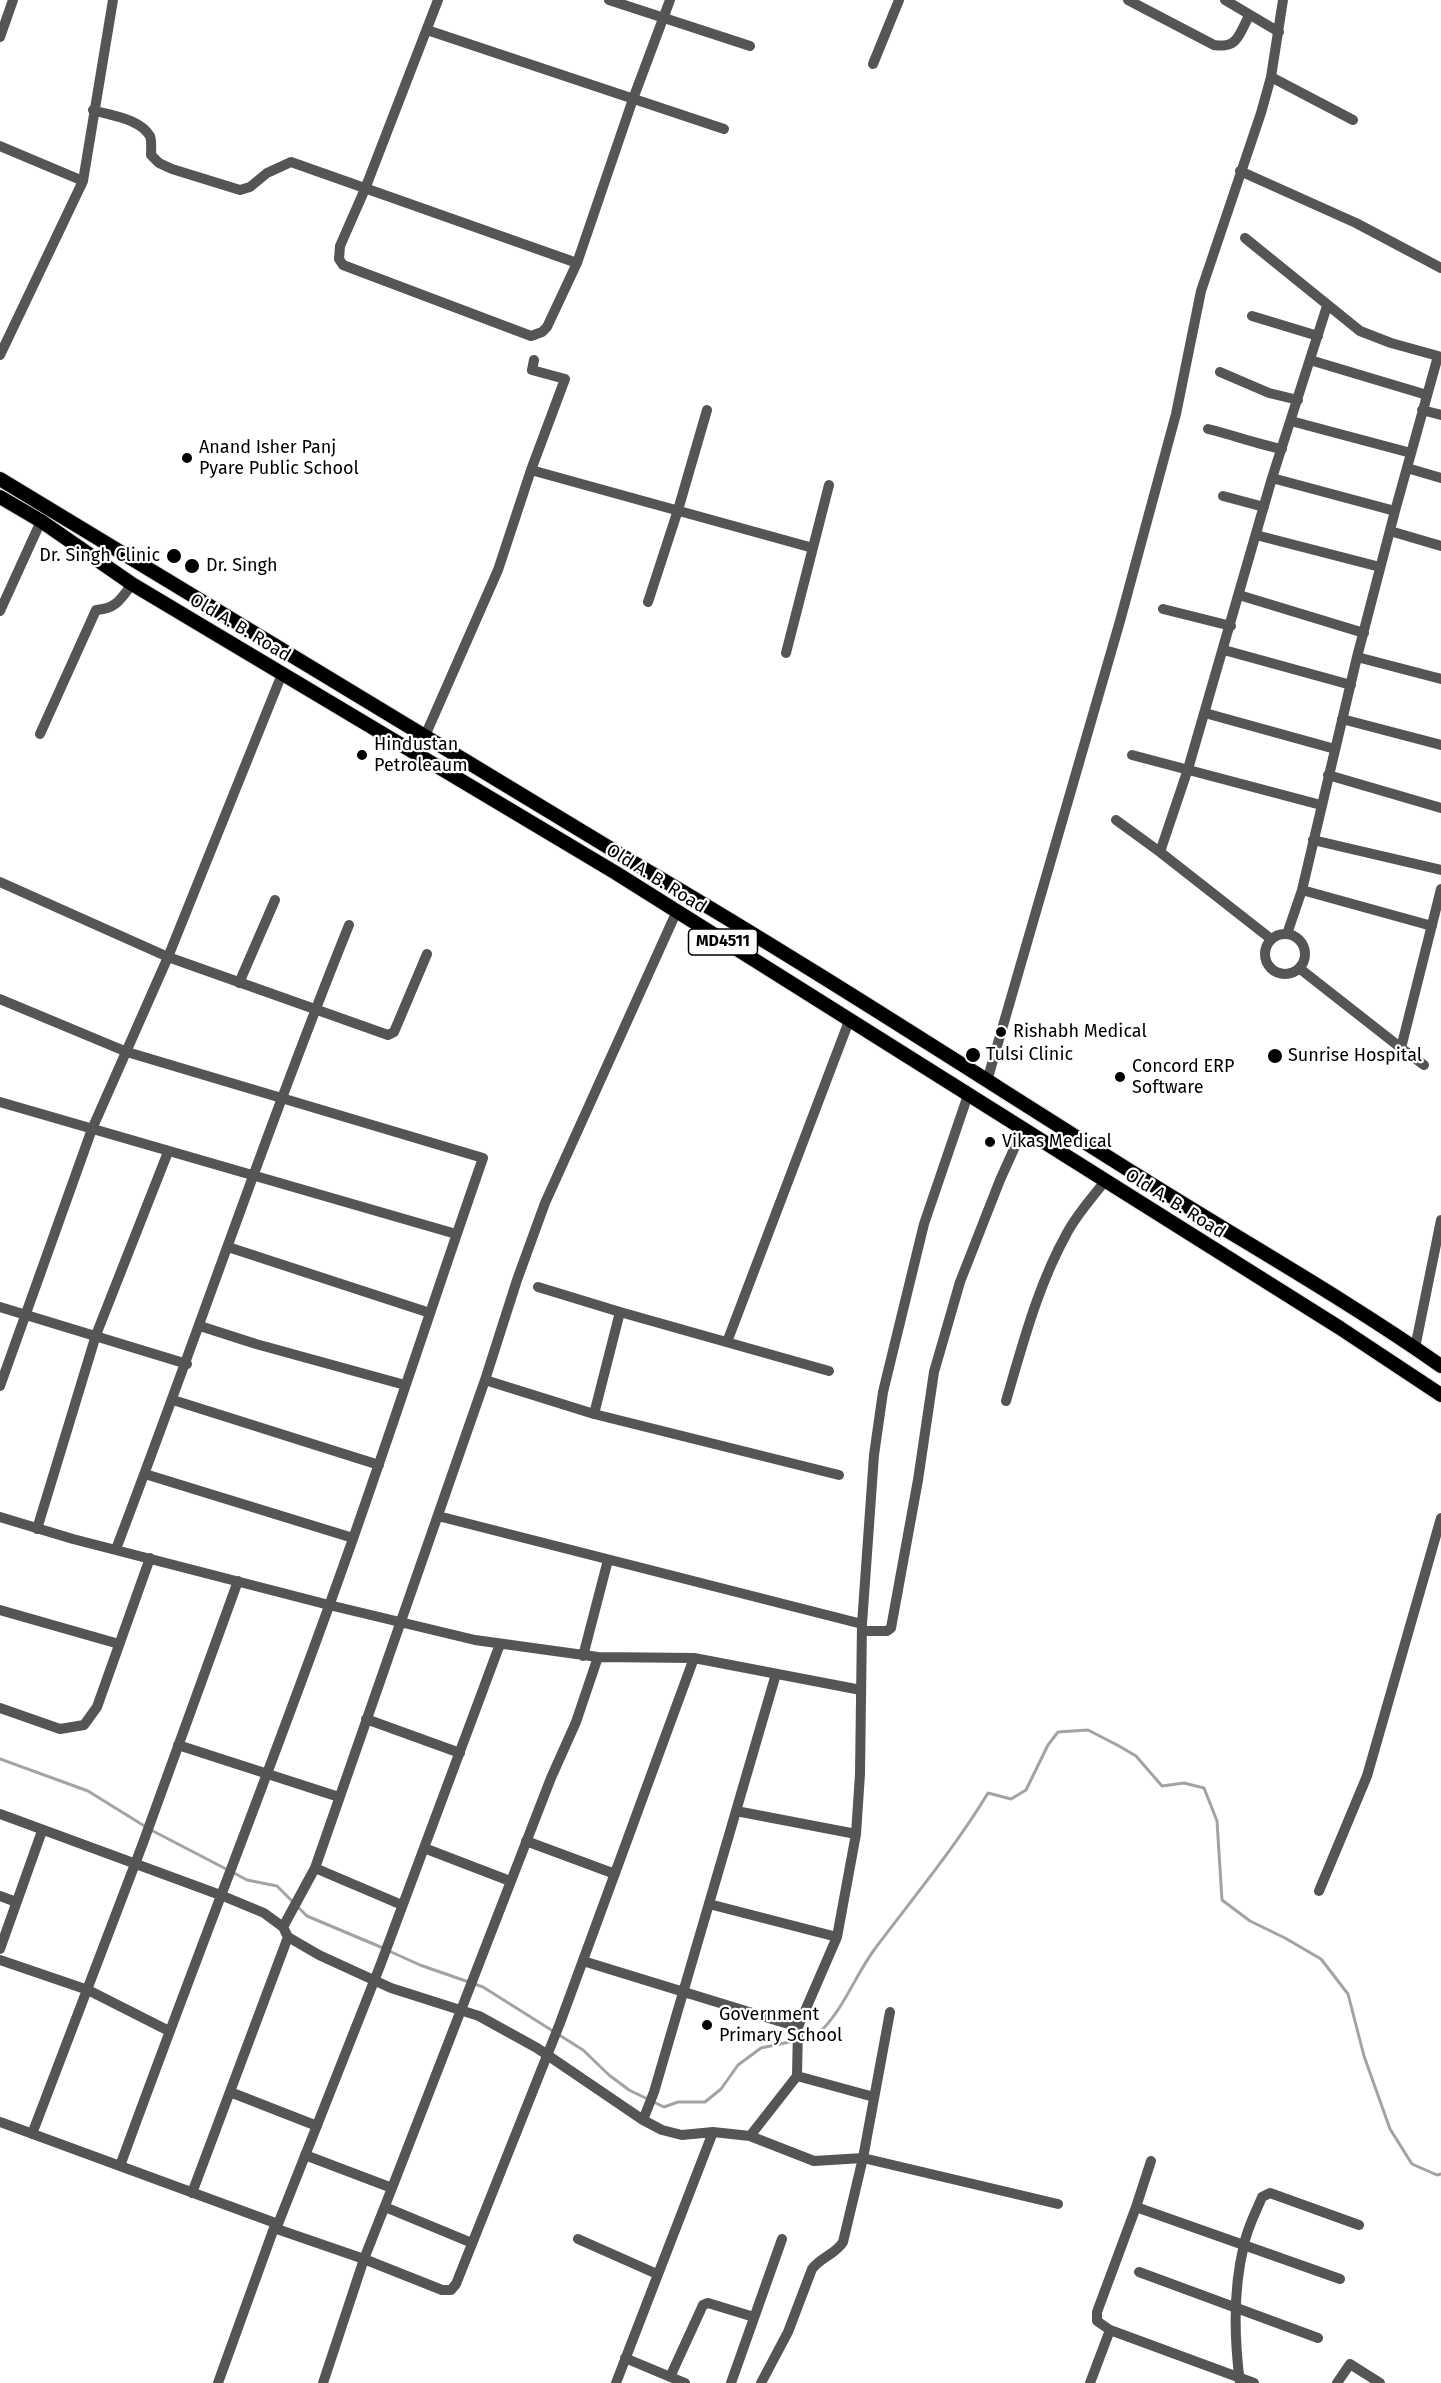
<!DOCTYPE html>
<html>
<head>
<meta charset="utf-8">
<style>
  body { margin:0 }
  canvas { display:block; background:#fff }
</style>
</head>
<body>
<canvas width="1441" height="2383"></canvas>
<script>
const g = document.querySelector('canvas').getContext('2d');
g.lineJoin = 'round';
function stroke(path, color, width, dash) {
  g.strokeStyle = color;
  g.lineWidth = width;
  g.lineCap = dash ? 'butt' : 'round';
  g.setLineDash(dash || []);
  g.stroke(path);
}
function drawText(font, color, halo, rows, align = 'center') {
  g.font = font + ' "Fira Sans",sans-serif';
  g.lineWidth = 4.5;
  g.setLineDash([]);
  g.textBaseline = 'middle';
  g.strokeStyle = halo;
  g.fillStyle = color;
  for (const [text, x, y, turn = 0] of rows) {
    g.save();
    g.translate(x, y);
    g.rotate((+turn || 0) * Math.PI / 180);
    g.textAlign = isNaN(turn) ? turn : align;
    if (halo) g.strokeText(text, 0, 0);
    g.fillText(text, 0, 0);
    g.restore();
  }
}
stroke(new Path2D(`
  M0 1759 88 1791 146 1827
  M151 1830 228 1870
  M234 1873 247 1880 277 1886 293 1902
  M298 1907 307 1916 383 1948
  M389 1951 420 1965 483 1987 583 2050 609 2075 629 2090 664 2107 678 2102H705L721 2089 738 2065 761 2048 794 2041
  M800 2040C808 2039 815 2037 821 2031 844 2008 855 1976 874 1950 913 1898 954 1849 988 1793L1011 1799 1026 1790 1048 1745 1058 1732 1088 1730 1119 1746 1136 1756 1162 1786 1184 1783 1204 1788 1217 1821 1222 1900 1250 1921 1285 1938 1321 1959 1348 1994 1364 2056 1390 2129 1412 2164 1437 2175 1441 2174`), '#a3a3a3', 3);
const major = new Path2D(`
  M0 479 641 867C810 966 974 1073 1140 1177 1240 1240 1344 1298 1441 1366
  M0 497 41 521 132 584 616 873 1340 1328 1441 1395`);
stroke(major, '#dbdbdb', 16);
stroke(new Path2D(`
  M438 0 365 189 340 246 339 259 343 265 531 336 542 332 547 327 577 263 633 99 670 0
  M609 0 750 46
  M1128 0 1214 45C1238 49 1239 34 1249 16
  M1225 0 1279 32
  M427 30 724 129
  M0 37 13 0
  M873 64 899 0
  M1271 77 1353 120
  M93 110C111 116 139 118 150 136 152 141 151 149 151 155L159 163 172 169 240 190 250 187 267 173 291 162 577 263
  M0 146 83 181
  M1240 171 1356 223 1441 268
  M1245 238 1360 331 1391 343 1438 356 1395 511 1357 657
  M1252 316 1318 336
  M0 355 83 181 113 0
  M1310 360 1427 395
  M1220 372 1269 393 1298 400
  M1422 410 1441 415
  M1291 421 1411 453
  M1208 429C1233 435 1257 444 1282 449
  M1407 468 1441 478
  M531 470 813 548
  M1272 478 1395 511
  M1223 496 1264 507
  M1390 531 1441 546
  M1256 535 1380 567
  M1239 595 1364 633
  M648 602 678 510 707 410
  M1163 609 1231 626
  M0 611 41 521
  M1224 650 1351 685
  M786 653 829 485
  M1205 713 1335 749
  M1342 719 1441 745
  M40 734 96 610C116 609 121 599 132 584
  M425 736 498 570 531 470 565 379 532 370 534 360
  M1132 755 1321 805
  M1328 775 1441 808
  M1116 820 1160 852
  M1313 840 1441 870
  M0 882 168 957 388 1035 394 1032 427 954
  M1302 890 1432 926
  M1287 934 1302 890 1357 657 1441 679
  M1265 954a20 20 0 1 1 40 0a20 20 0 1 1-40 0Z
  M1271 939 1160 852 1188 769 1272 478 1327 306
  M1299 968 1401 1048 1441 889
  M239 983 275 900
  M0 999 127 1052 483 1158C431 1307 383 1458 329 1606 261 1794 188 1979 120 2166L0 2122
  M1401 1048 1424 1065
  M987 1081 1120 621 1176 414 1201 291 1261 113 1271 77 1283 0
  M0 1102 456 1234
  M228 1247 430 1313
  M538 1287 620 1312 594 1414 485 1380 517 1280 545 1203 676 913
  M0 1307 187 1364
  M620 1312 829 1371
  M200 1326 256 1344 405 1385
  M727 1342 849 1021
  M1415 1348 1441 1220
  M0 1386 92 1129 168 957 282 674
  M173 1400 379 1465
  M1006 1401C1023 1343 1038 1285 1067 1233 1077 1214 1092 1198 1105 1181
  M594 1414 839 1475
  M145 1474 353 1538
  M438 1516 862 1624
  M0 1517 73 1539 329 1605 475 1640 598 1657 694 1658 861 1690
  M37 1529 96 1335 168 1152
  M116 1549C195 1342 266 1131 349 925
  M0 1610 119 1644
  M862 1631H887L891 1628 918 1480 934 1372 960 1282 1000 1180 1023 1129
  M583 1656 608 1560
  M0 1708 60 1729 84 1725 97 1707 150 1558
  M366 1719 460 1753
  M178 1745 339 1797
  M736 1811 856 1834
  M0 1814 223 1896 264 1913 283 1927 288 1937 319 1955 391 1988 479 2016 537 2048 643 2120 662 2130 682 2135 713 2132 750 2136 797 2076 798 2027 837 1937 856 1834 860 1774 862 1624 874 1455 883 1392 924 1224 968 1095
  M526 1841 615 1874
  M424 1848 510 1881
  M1319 1891 1367 1776 1441 1518
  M0 1896 16 1902
  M709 1904 837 1937
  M402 1905 315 1868 485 1380
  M283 1927 315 1868
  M0 1949 42 1831
  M0 1960 88 1990 169 2031
  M583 1961 798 2027
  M797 2076 874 2097
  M230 2092 317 2126
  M643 2120 654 2092 776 1674
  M32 2134 143 1843 238 1581
  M750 2136 814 2161 863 2158 1058 2204
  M305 2155 392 2188 551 1778 576 1722 598 1657
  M120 2166 278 2224 380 1966 500 1644
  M392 2188 364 2259 442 2290H451L456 2284 560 2023 694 1658
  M192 2193 288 1937
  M385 2207 472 2243
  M1136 2207 1151 2161
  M578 2239 657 2274
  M1139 2272 1318 2338
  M625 2358 685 2383
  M670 2377 703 2305 708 2303 754 2317
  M218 2383 274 2228 364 2259 323 2383
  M616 2383 713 2132
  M731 2383 782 2239
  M761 2383 788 2332 812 2269C821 2257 836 2254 843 2242L863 2158 890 2012
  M1090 2383 1110 2330
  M1240 2383C1234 2337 1233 2289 1244 2245 1247 2228 1256 2212 1262 2197L1270 2193 1359 2225
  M1254 2383 1110 2330 1097 2321V2312L1136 2207 1340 2279
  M1337 2383 1350 2364 1380 2383`), '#555', 10);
stroke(major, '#000', 14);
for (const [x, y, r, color] of [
  [187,458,6,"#000"],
  [174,556,8,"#000"],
  [192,566,8,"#000"],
  [362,755,6,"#000"],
  [1001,1032,6,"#000"],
  [973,1055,8,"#000"],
  [1275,1056,8,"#000"],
  [1120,1077,6,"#000"],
  [990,1142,6,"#000"],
  [707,2025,6,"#000"]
]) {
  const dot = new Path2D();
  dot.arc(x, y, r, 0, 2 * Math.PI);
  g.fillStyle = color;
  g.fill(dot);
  stroke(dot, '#fff', 2);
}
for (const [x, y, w] of [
  [723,942,69]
]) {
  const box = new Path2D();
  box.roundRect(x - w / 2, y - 13, w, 26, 4.5);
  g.fillStyle = '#fff';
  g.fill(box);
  stroke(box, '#000', 1.5);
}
drawText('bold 16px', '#000', null, [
  ["MD4511",723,942]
]);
drawText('18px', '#000', '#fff', [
  ["Anand Isher Panj",199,448],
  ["Pyare Public School",199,469],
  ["Dr. Singh Clinic",160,556,"right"],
  ["Dr. Singh",206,566],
  ["Hindustan",374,745],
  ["Petroleaum",374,766],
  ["Rishabh Medical",1013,1032],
  ["Tulsi Clinic",986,1055],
  ["Sunrise Hospital",1288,1056],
  ["Concord ERP",1132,1067],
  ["Software",1132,1088],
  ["Vikas Medical",1002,1142],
  ["Government",719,2015],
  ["Primary School",719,2036]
], 'left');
drawText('18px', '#000', '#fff', [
  ["Old A. B. Road",240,628,31],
  ["Old A. B. Road",656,879,32],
  ["Old A. B. Road",1175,1204,32]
]);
</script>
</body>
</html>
